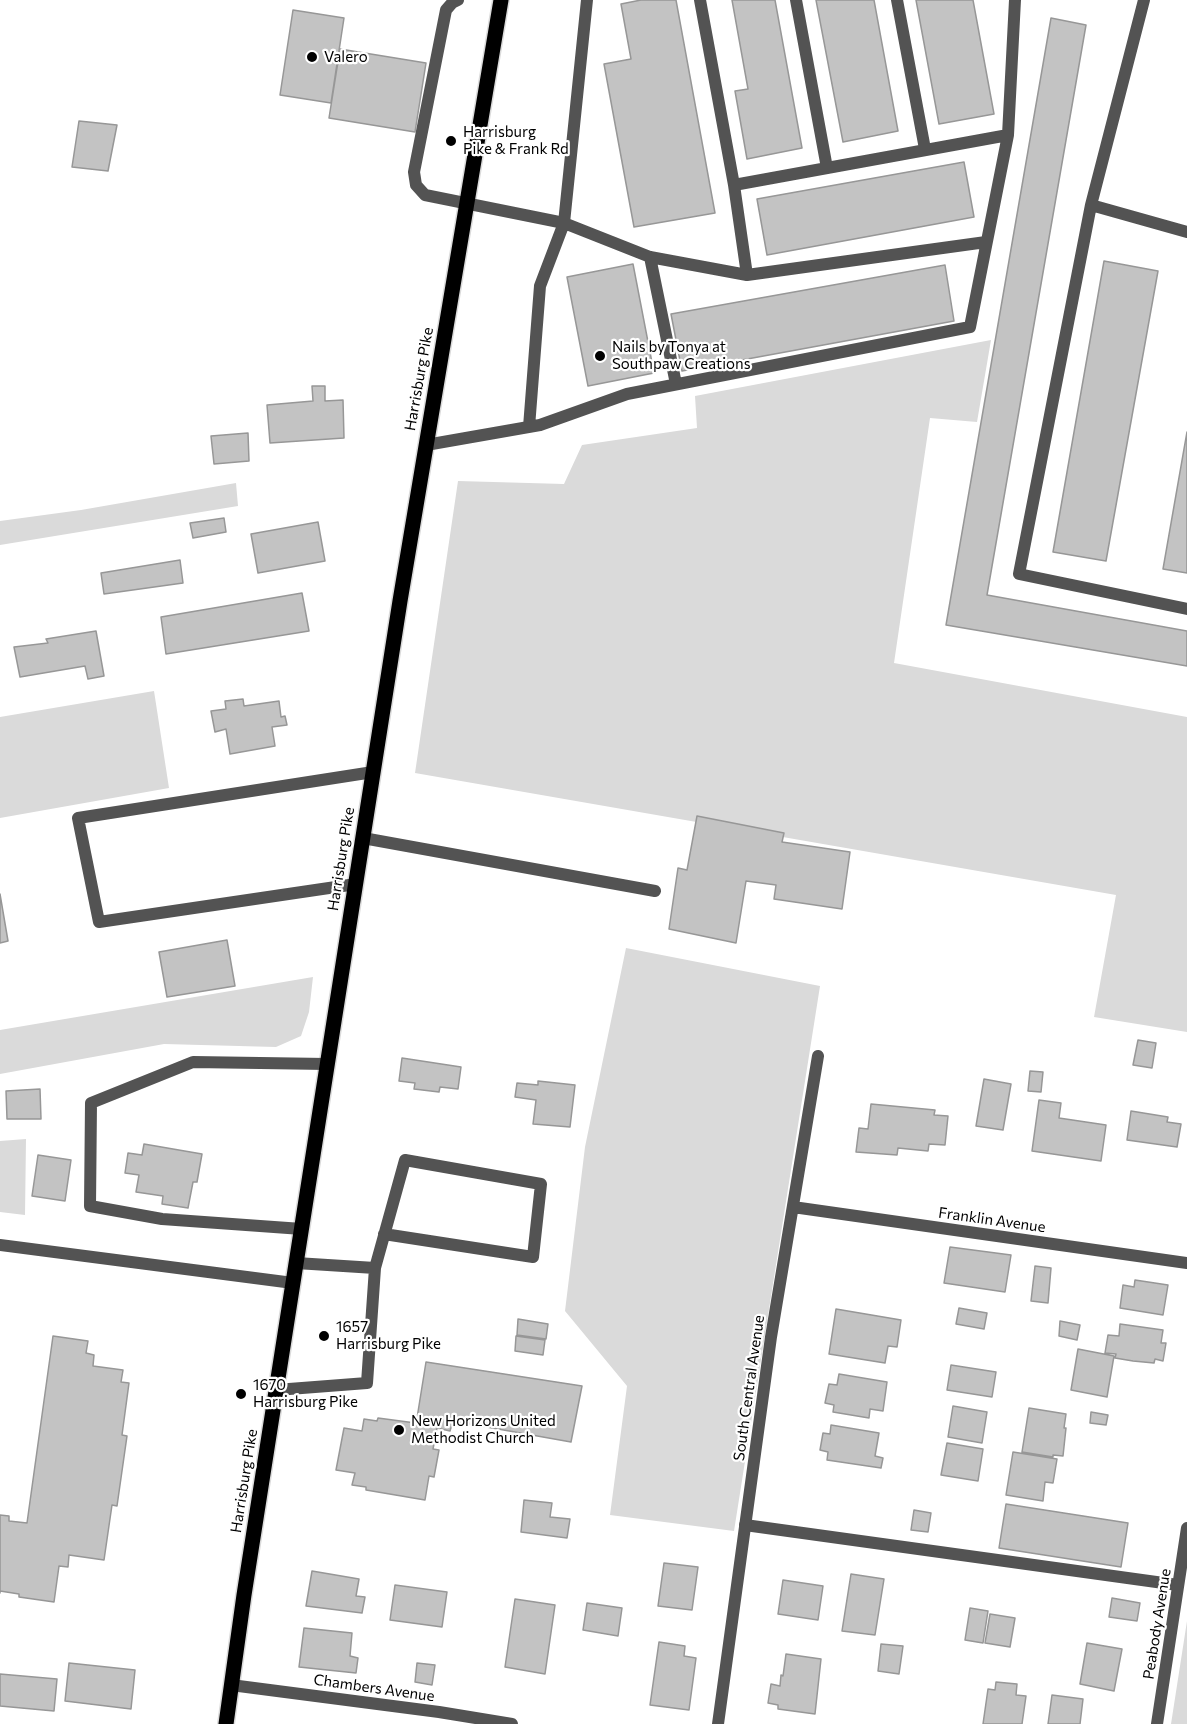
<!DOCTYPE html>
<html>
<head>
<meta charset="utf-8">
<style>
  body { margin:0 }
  canvas { display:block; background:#fff }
</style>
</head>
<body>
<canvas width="1187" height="1724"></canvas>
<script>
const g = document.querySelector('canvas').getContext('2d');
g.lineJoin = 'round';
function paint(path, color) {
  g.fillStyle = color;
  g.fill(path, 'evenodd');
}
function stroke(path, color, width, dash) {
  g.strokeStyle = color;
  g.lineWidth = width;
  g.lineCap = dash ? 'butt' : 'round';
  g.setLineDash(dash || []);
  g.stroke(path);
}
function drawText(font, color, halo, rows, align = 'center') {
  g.font = font + ' Commissioner,sans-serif';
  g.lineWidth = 4.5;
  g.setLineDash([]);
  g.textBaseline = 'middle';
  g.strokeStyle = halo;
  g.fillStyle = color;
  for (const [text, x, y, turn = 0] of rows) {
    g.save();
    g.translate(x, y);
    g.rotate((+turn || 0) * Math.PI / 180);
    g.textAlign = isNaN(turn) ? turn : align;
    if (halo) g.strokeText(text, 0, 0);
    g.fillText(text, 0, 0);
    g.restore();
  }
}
paint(new Path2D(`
  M991 340 977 422 930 418 894 663 1187 717V1032L1094 1017 1116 895 415 773 458 481 564 484 582 445 697 428 695 396Z
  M236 483 238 506 0 545V521L81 510Z
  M154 691 169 788 0 818V717Z
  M626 948 820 986 734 1531 610 1515 627 1386 565 1311 585 1147Z
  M313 977 309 1012 301 1036 276 1047 164 1044 0 1074V1030Z
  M26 1139 25 1215 0 1212V1141Z
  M1187 1621V1724H1171Z`), '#dadada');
const building = new Path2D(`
  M641 0H676L715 213 634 227 604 64 631 59 621 4Z
  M732 0H775L802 148 747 159 735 91 748 89Z
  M816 0H874L898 131 843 142Z
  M916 0H973L994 114 939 124Z
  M293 10 344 18 331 103 280 95Z
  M1051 18 1086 25 987 595 1187 631V666L946 625Z
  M340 49 426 63 415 132 329 118Z
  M79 121 117 125 108 171 72 167Z
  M964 162 974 217 767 255 757 199Z
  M1104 261 1158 271 1106 561 1053 552Z
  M633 264 654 373 588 386 567 277Z
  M945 265 954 321 682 371 671 314Z
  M312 386H325V401L343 400 344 438 270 443 267 405 313 401Z
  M1187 432V573L1163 569Z
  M248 433 249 461 214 464 211 436Z
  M224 518 226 532 193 538 190 523Z
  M318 522 325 561 258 573 251 534Z
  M180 560 183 583 104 594 101 573Z
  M302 593 309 631 166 654 161 617Z
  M96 631 104 676 88 679 85 666 20 677 14 647 48 643 46 639Z
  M243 699 244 706 279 701 281 717 285 716 287 725 272 727 275 746 230 754 226 729 215 732 211 711 226 709 225 701Z
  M697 816 784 833 782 842 850 852 842 909 774 899 776 885 746 881 736 943 669 929 678 868 687 870Z
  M0 894 8 941 0 943Z
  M227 940 235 986 167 997 159 952Z
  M1138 1040 1156 1043 1152 1068 1133 1065Z
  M402 1058 461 1067 458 1089 440 1087 439 1092 414 1089 415 1083 399 1081Z
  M1030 1071 1043 1072 1041 1092 1028 1091Z
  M984 1079 1011 1084 1003 1130 976 1126Z
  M538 1081 575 1085 570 1127 533 1124 536 1100 515 1097 517 1083 538 1085Z
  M40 1089 41 1119H7L6 1091Z
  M1039 1100 1061 1103 1059 1118 1106 1125 1101 1161 1032 1151Z
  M871 1104 935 1110 934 1115 948 1116 945 1145 929 1144 928 1151 898 1148 897 1155 856 1152 859 1128 868 1129Z
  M1131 1111 1168 1117 1167 1122 1181 1124 1177 1147 1127 1140Z
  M144 1144 202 1154 197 1182H193L188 1208 162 1204 163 1196 136 1192 139 1175 125 1173 128 1153 142 1155Z
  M38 1155 71 1160 65 1201 32 1196Z
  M950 1247 1011 1255 1005 1292 944 1283Z
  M1035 1266 1051 1268 1048 1303 1031 1301Z
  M1135 1280 1168 1285 1163 1315 1120 1308 1123 1285 1134 1287Z
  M959 1308 987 1313 984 1329 956 1324Z
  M836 1309 901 1320 897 1347 888 1346 885 1363 829 1354Z
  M518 1319 548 1324 546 1339 517 1335Z
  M1060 1321 1080 1325 1077 1340 1059 1336Z
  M1120 1324 1163 1330 1161 1343H1166L1163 1361 1155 1359 1154 1363 1133 1361 1115 1358 1116 1354 1105 1353 1108 1335 1119 1336Z
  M53 1336 88 1341 86 1353 94 1355 93 1366 123 1370 121 1382 129 1383 122 1435 127 1436 117 1506 112 1505 104 1560 69 1555 68 1567 59 1566 54 1602 19 1597V1594L0 1591V1593V1515L9 1516V1521L27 1523Z
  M516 1336 545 1340 543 1355 515 1351Z
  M1078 1349 1114 1356 1107 1397 1071 1390Z
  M426 1362 582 1386 571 1442 453 1421 450 1431 437 1428 433 1449 439 1450 434 1477 429 1476 425 1500 366 1490V1487L352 1485 355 1473 336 1470 344 1428 362 1431 364 1419 377 1421 378 1418 423 1424 424 1419 417 1418Z
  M951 1365 996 1372 992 1397 947 1390Z
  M839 1374 887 1382 883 1411 870 1409 869 1418 833 1412 834 1405 825 1403 829 1384 837 1385Z
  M953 1406 987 1412 982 1443 948 1437Z
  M1029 1408 1066 1414 1064 1428H1066L1063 1456 1053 1455V1457L1022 1452Z
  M1091 1412 1108 1415 1106 1425 1090 1423Z
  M831 1425 879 1433 875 1456 883 1458 881 1468 827 1460 828 1452 820 1450 823 1433 830 1434Z
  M947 1443 983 1449 978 1481 941 1475Z
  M1013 1452 1057 1459 1053 1483 1045 1482 1043 1501 1006 1495Z
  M524 1500 552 1503 550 1517 570 1519 567 1538 521 1532Z
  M1006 1504 1128 1523 1121 1567 999 1548Z
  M914 1510 931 1513 928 1532 911 1530Z
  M664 1563 698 1567 692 1610 658 1606Z
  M312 1571 359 1579 356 1596 365 1597 362 1613 306 1606Z
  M851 1574 884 1579 875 1635 842 1631Z
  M783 1580 823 1586 818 1620 778 1614Z
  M395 1585 447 1592 442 1627 390 1620Z
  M1112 1598 1140 1603 1137 1621 1109 1617Z
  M515 1599 555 1605 545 1674 505 1667Z
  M587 1603 622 1608 618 1636 583 1630Z
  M970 1608 988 1611 983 1643 965 1640Z
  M990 1614 1015 1618 1010 1647 985 1643Z
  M304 1628 352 1633 350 1656 358 1658 356 1673 299 1667Z
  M659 1642 685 1646 684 1656 696 1658 689 1710 650 1705Z
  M1087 1643 1122 1649 1114 1691 1080 1684Z
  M881 1644 903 1646 899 1674 878 1671Z
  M786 1654 821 1659 815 1714 778 1709V1705L768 1703 771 1684 780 1686 781 1675 783 1676Z
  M69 1663 135 1670 131 1709 65 1701Z
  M417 1663 435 1665 432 1685 415 1682Z
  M0 1674 57 1679 54 1711 0 1706Z
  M996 1682 1017 1684 1016 1695 1026 1696 1022 1724H983L988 1689 995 1690Z
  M1052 1695 1083 1699 1080 1724H1048Z`);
paint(building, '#c3c3c3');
stroke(building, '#979797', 1.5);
const primary = new Path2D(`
  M226 1724 244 1595 400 601 501 0`);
stroke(primary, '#dbdbdb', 18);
stroke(new Path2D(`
  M458 0 452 3 446 10 414 172 416 185 425 195 564 223 650 257 747 275 986 242
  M700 0 734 185 1008 135
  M796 0 827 168
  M897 0 925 149
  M1144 0 1091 205 1019 574 1187 609
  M734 185 747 275
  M1091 205 1187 232
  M650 257 676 384
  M529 427 540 286 564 223 587 0
  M426 445 540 425 627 394 970 327 1008 135 1015 0
  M363 838 655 891
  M356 884 99 922 78 818 373 772
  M302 1229 162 1219 90 1206 91 1103 193 1062 327 1064
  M0 1245 293 1283
  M296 1263 375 1268 405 1160 541 1184 533 1257 384 1234
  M276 1390 367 1383 375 1268
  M745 1525 1178 1585`), '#535353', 12);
stroke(new Path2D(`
  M793 1207 1187 1263
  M231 1685 439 1712 512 1724
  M718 1724 771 1337 818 1056
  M1157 1724 1187 1528`), '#535353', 12);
stroke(primary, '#000', 15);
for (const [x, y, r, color] of [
  [312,57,6,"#000"],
  [451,141,6,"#000"],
  [600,356,6,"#000"],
  [324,1336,6,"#000"],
  [241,1394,6,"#000"],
  [399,1430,6,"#000"]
]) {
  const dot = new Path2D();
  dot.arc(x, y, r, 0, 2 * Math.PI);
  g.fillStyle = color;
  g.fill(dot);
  stroke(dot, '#fff', 2);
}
drawText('15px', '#000', '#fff', [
  ["Valero",324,57],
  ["Harrisburg",463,132],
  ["Pike & Frank Rd",463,149],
  ["Nails by Tonya at",612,347],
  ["Southpaw Creations",612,364],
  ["1657",336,1327],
  ["Harrisburg Pike",336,1344],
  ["1670",253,1385],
  ["Harrisburg Pike",253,1402],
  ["New Horizons United",411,1421],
  ["Methodist Church",411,1438]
], 'left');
drawText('15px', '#000', '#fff', [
  ["Harrisburg Pike",419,379,-80],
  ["Harrisburg Pike",341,859,-81],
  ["Franklin Avenue",992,1220,8],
  ["South Central Avenue",749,1388,-82],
  ["Harrisburg Pike",244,1481,-81],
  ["Peabody Avenue",1157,1624,-81],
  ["Chambers Avenue",374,1688,8]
]);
</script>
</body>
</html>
